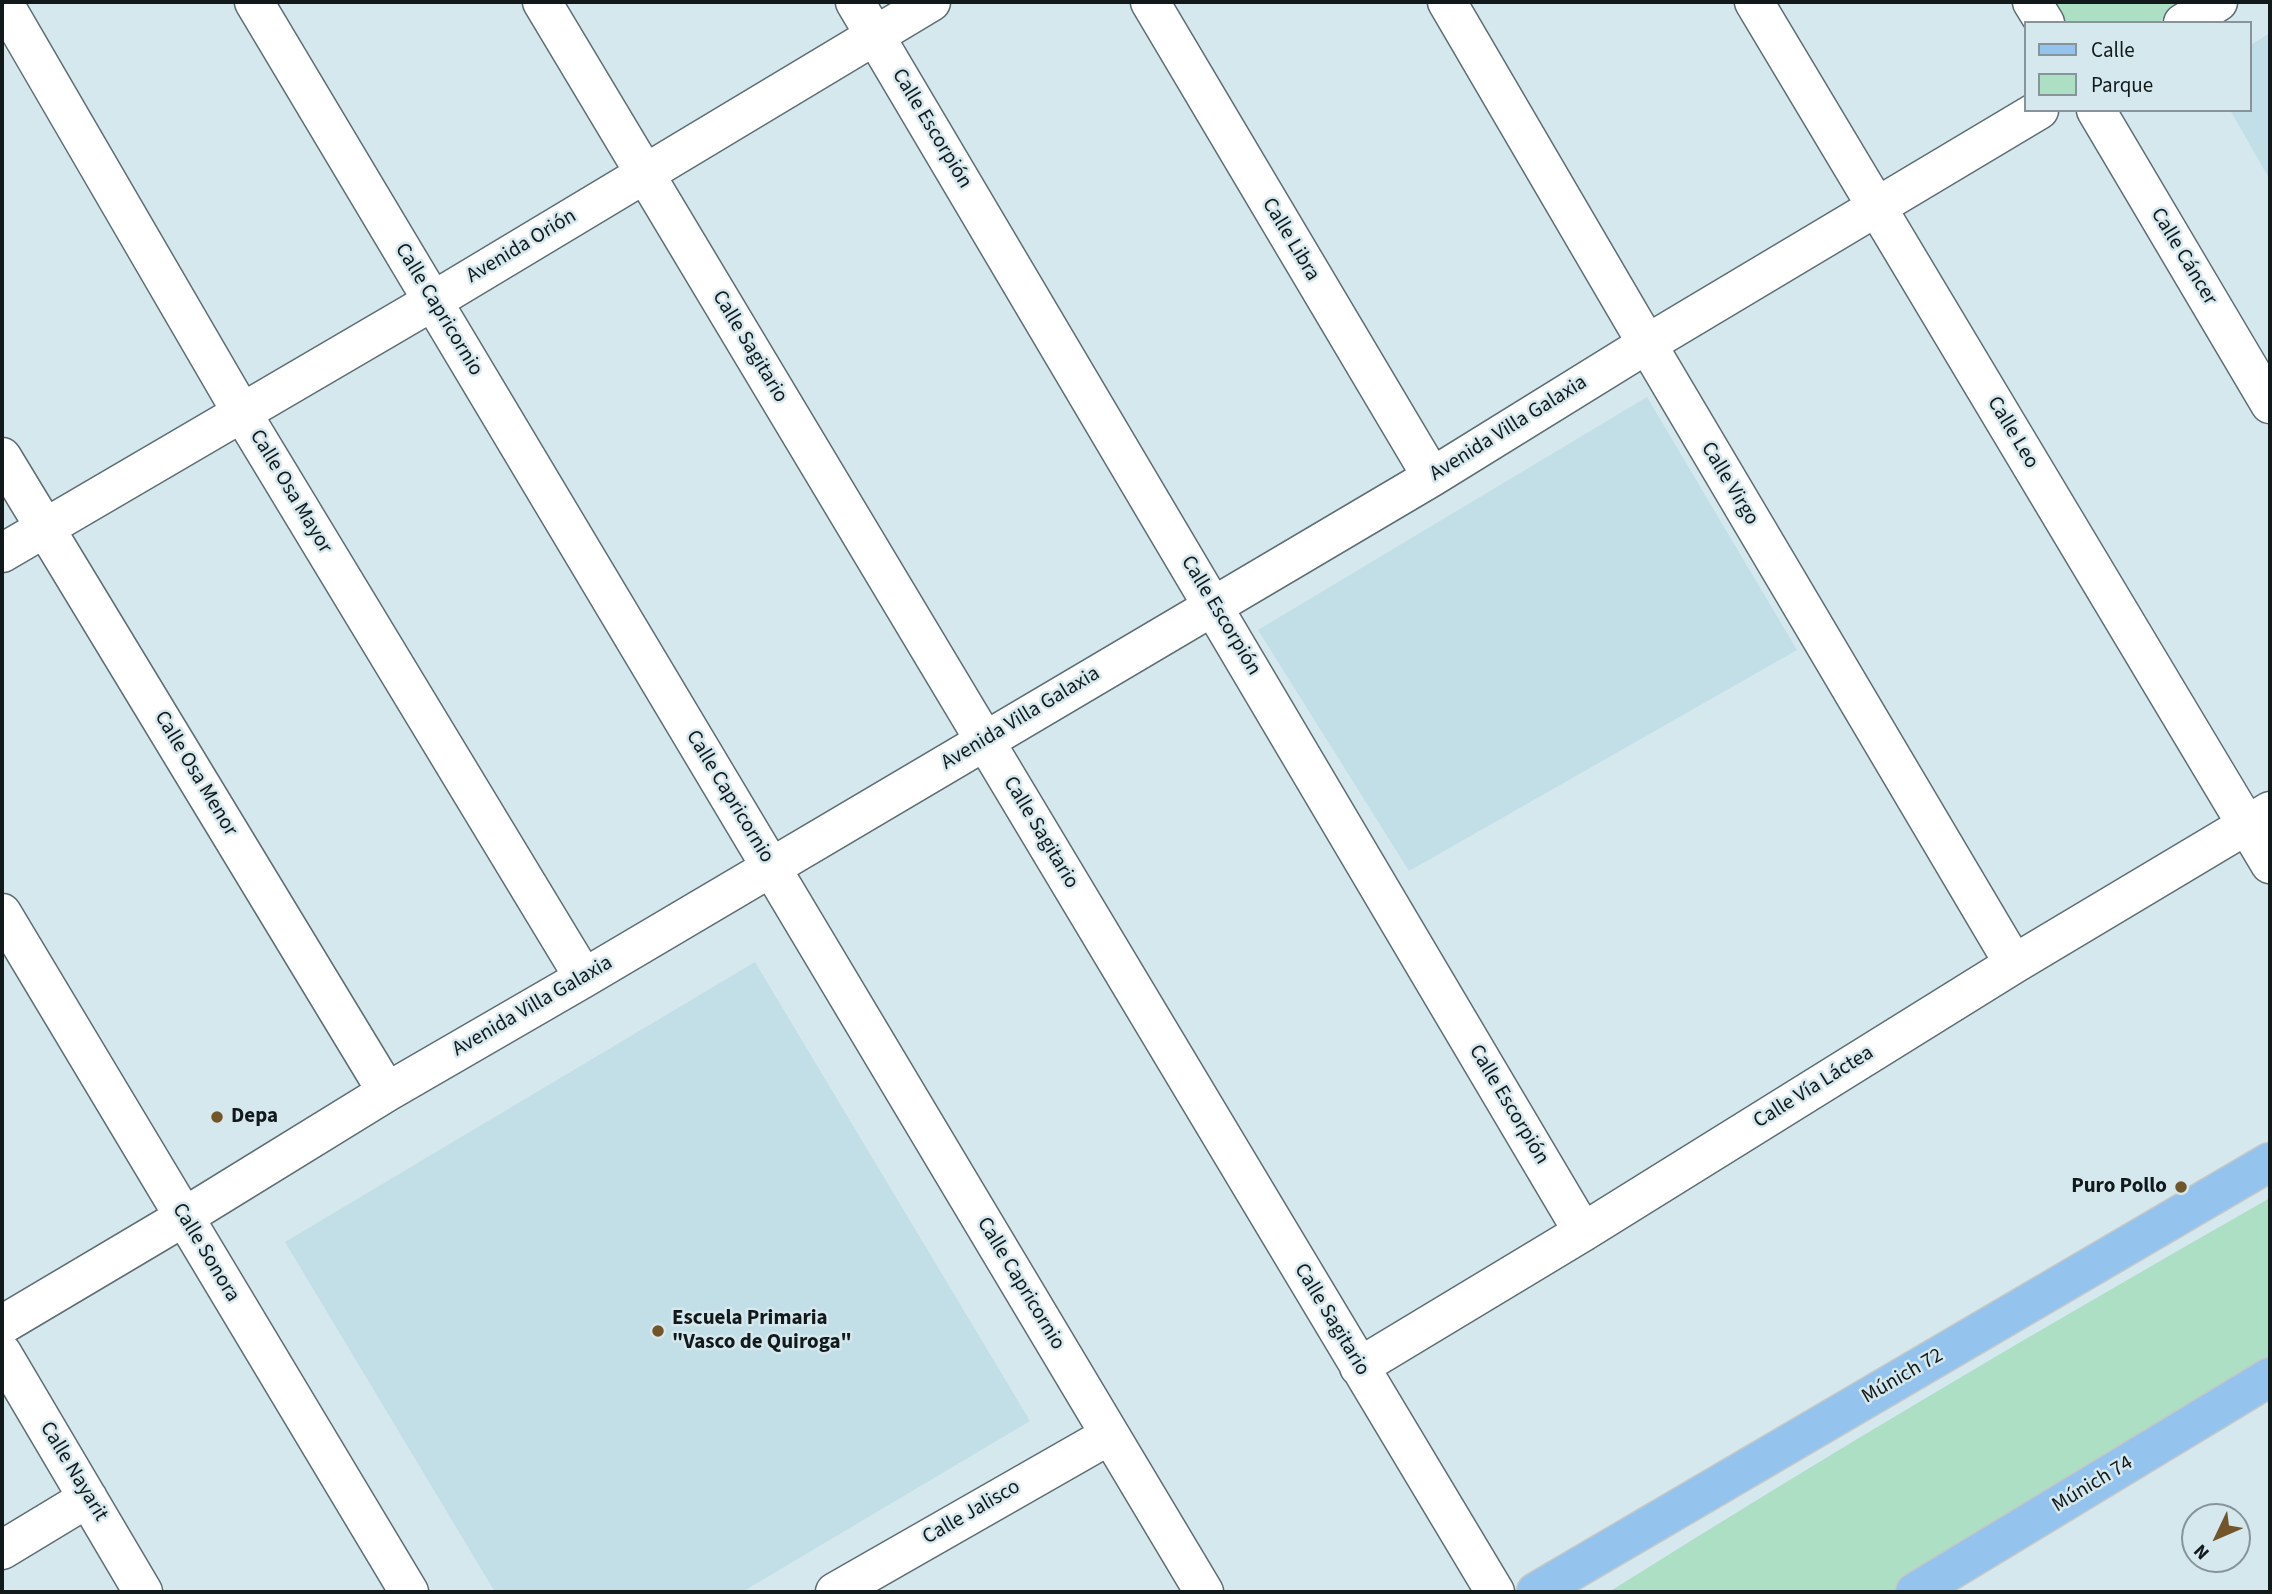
<!DOCTYPE html>
<html>
<head>
<meta charset="utf-8">
<style>
  body { margin:0 }
  #map { position:relative; width:2272px; height:1594px; overflow:hidden; background:#d5e8ee; font-family:"Source Sans 3",sans-serif }
  canvas { display:block }
  .frame { position:absolute; inset:0; border:4px solid #12191b; pointer-events:none }
  .legend { position:absolute; left:2024px; top:21px; width:228px; height:91px; box-sizing:border-box; background:#d5e8ee; border:2px solid #87959a; margin:0; padding:9px 12px; list-style:none; font-size:21px; color:#12191b }
  .legend li { display:flex; align-items:center; gap:14px; height:35px }
  .legend b { width:35px; border:2px solid #87959a }
  .north { position:absolute; left:2181px; top:1503px; width:70px; height:70px; box-sizing:border-box; background:#d5e8ee; border:2px solid #87959a; border-radius:50%; rotate:226deg; font-size:19px; font-weight:700; line-height:28px; text-align:center; color:#12191b }
  .north::after { content:''; display:block; margin:auto; width:24px; height:32px; background:#73552a; clip-path:polygon(50% 0,100% 100%,50% 72%,0 100%) }
</style>
</head>
<body>
<div id="map">
<canvas width="2272" height="1594"></canvas>
<div class="frame"></div>
<ul class="legend">
<li><b style="height:9px;background:#94c4ed"></b>Calle</li>
<li><b style="height:19px;background:#acdfc4"></b>Parque</li>
</ul>
<div class="north">N</div>
</div>
<script>
const g = document.querySelector('canvas').getContext('2d');
g.lineJoin = 'round';
function paint(path, color) {
  g.fillStyle = color;
  g.fill(path, 'evenodd');
}
function stroke(path, color, width, dash) {
  g.strokeStyle = color;
  g.lineWidth = width;
  g.lineCap = dash ? 'butt' : 'round';
  g.setLineDash(dash || []);
  g.stroke(path);
}
function drawText(font, color, halo, rows, align = 'center') {
  g.font = font + ' "Source Sans 3",sans-serif';
  g.lineWidth = 5;
  g.setLineDash([]);
  g.textBaseline = 'middle';
  g.strokeStyle = halo;
  g.fillStyle = color;
  for (const [text, x, y, turn = 0] of rows) {
    g.save();
    g.translate(x, y);
    g.rotate((+turn || 0) * Math.PI / 180);
    g.textAlign = isNaN(turn) ? turn : align;
    if (halo) g.strokeText(text, 0, 0);
    g.fillText(text, 0, 0);
    g.restore();
  }
}
paint(new Path2D(`
  M2270 33V180L2230 110H2249V46Z
  M1647 397 1797 650 1409 871 1258 630Z
  M755 962 1030 1421 742 1592H495L285 1242Z`), '#c2dee7');
paint(new Path2D(`
  M2054 2H2189L2157 23H2066Z
  M2270 1198V1381L1918 1592H1609C1826 1455 2047 1325 2270 1198Z`), '#acdfc4');
const minor = new Path2D(`
  M3 2 242 413 584 978
  M254 2 1204 1592
  M542 2 1495 1592
  M855 2 1583 1232
  M1150 2 1432 477
  M1447 2 1647 344 2014 964
  M1754 2 2270 864
  M2032 2 2045 23
  M2183 23 2218 2
  M2096 110 2270 404
  M2 457 387 1092
  M2 553 433 301 931 2
  M2 913 409 1592
  M2 1325 184 1217 387 1092 584 978 1432 477 1647 344 2039 110
  M2 1353 143 1592
  M1359 1367 1583 1232 2014 964 2270 811
  M2 1550 88 1498
  M835 1592 1110 1435`);
const major = new Path2D(`
  M1536 1592 2270 1162
  M1915 1592 2270 1377`);
stroke(minor, '#5d6e73', 41);
stroke(major, '#c6c8c8', 41);
stroke(minor, '#fff', 38);
stroke(major, '#94c4ed', 38);
for (const [x, y, r, color] of [
  [217,1117,7,"#73552a"],
  [2181,1187,7,"#73552a"],
  [658,1331,7,"#73552a"]
]) {
  const dot = new Path2D();
  dot.arc(x, y, r, 0, 2 * Math.PI);
  g.fillStyle = color;
  g.fill(dot);
  stroke(dot, '#d5e8ee', 2.5);
}
drawText('21px', '#12191b', '#d5e8ee', [
  ["Calle Escorpión",931,129,59],
  ["Calle Libra",1290,240,59],
  ["Avenida Orión",522,247,-31],
  ["Calle Cáncer",2183,257,59],
  ["Calle Capricornio",438,310,59],
  ["Calle Sagitario",749,347,59],
  ["Avenida Villa Galaxia",1509,429,-32],
  ["Calle Leo",2012,433,59],
  ["Calle Virgo",1729,484,59],
  ["Calle Osa Mayor",290,492,59],
  ["Calle Escorpión",1220,616,59],
  ["Avenida Villa Galaxia",1021,719,-31],
  ["Calle Osa Menor",195,774,59],
  ["Calle Capricornio",729,797,59],
  ["Calle Sagitario",1040,833,59],
  ["Avenida Villa Galaxia",533,1007,-30],
  ["Calle Vía Láctea",1814,1088,-32],
  ["Calle Escorpión",1508,1105,59],
  ["Calle Sonora",205,1253,59],
  ["Calle Capricornio",1020,1284,59],
  ["Calle Sagitario",1331,1320,59],
  ["Múnich 72",1903,1377,-30],
  ["Calle Nayarit",73,1472,59],
  ["Múnich 74",2093,1485,-31],
  ["Calle Jalisco",972,1513,-30]
]);
drawText('bold 21px', '#12191b', '#d5e8ee', [
  ["Depa",231,1117],
  ["Puro Pollo",2167,1187,"right"],
  ["Escuela Primaria",672,1319],
  ["\"Vasco de Quiroga\"",672,1343]
], 'left');
</script>
</body>
</html>
